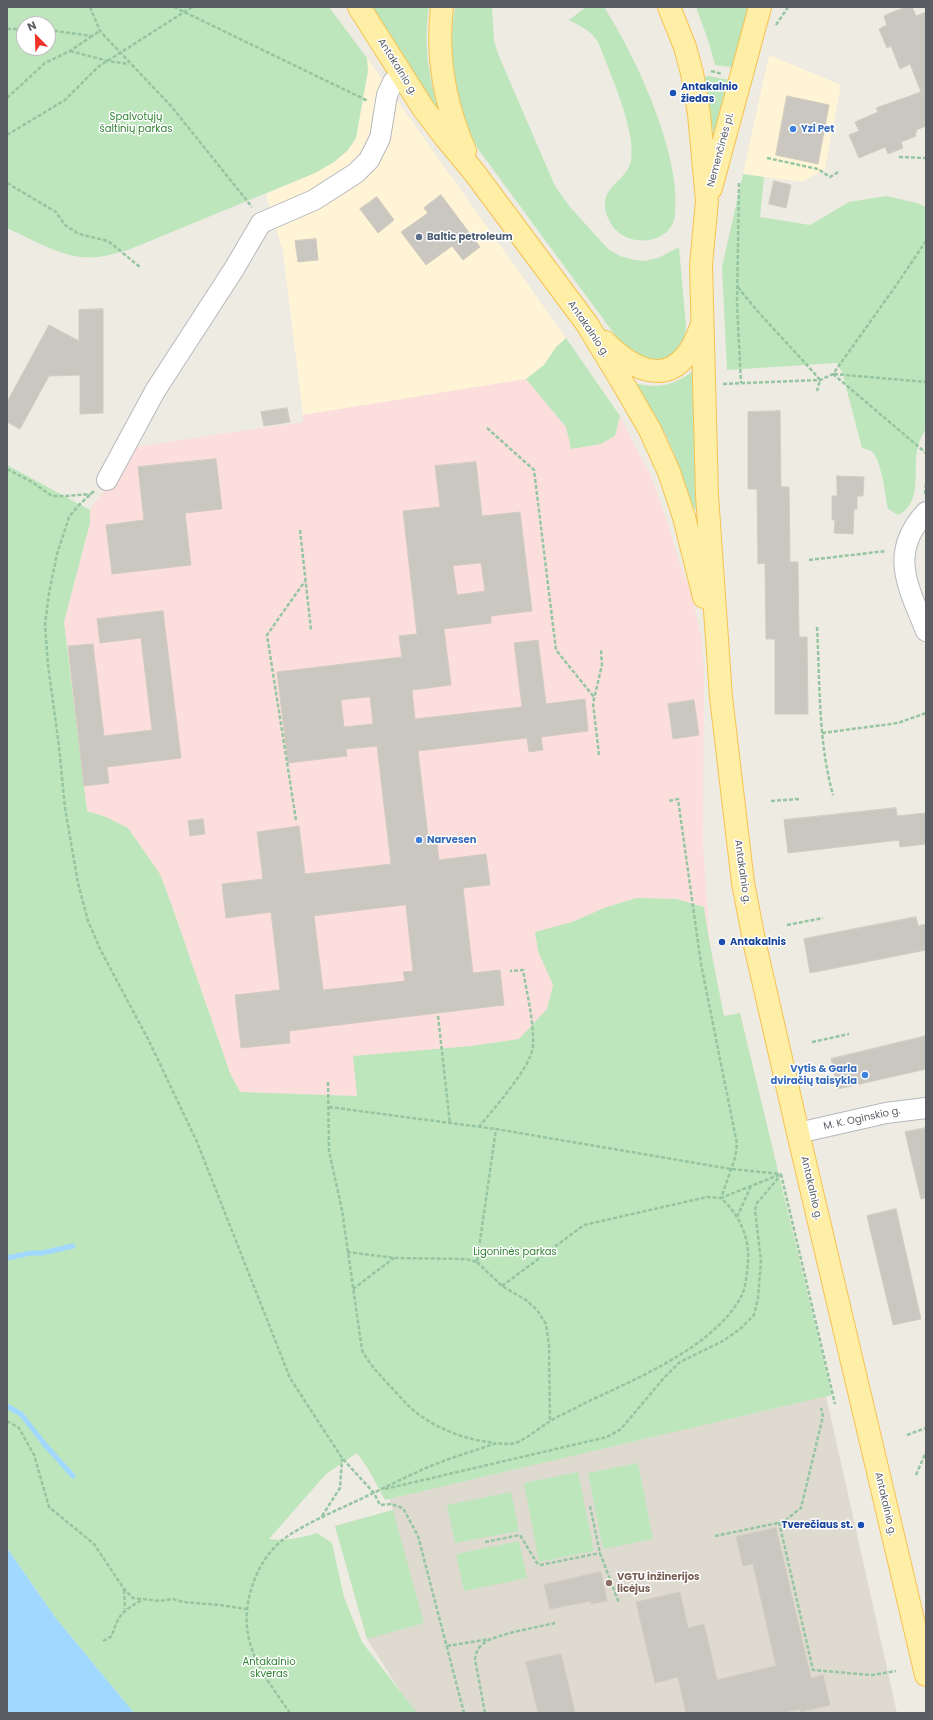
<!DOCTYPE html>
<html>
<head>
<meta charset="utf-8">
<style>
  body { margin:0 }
  #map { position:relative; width:933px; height:1720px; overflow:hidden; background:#eeebe2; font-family:Poppins,sans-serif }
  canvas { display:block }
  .frame { position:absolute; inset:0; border:8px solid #5a5e63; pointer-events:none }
  .north { position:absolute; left:16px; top:16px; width:40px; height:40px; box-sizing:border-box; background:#fff; border:1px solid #bdbfc1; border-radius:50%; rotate:337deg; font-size:11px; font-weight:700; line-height:16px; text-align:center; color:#5a5e63 }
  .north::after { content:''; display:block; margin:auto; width:14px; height:18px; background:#ee3127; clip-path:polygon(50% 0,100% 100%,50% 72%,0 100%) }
</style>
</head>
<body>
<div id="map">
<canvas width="933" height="1720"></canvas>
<div class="frame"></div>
<div class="north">N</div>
</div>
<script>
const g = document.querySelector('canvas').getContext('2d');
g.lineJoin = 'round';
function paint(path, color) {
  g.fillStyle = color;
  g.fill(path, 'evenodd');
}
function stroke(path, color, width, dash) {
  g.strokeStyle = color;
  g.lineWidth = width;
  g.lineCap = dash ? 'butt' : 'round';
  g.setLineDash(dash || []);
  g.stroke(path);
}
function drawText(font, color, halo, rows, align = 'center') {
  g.font = font + ' Poppins,sans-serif';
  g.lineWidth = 3;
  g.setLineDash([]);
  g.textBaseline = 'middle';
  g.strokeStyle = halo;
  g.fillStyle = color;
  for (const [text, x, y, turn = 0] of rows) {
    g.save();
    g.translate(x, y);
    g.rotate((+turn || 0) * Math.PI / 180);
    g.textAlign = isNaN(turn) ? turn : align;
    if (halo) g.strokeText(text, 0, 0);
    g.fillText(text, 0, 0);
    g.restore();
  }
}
paint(new Path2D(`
  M769 55 841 85 825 169 802 182 743 174Z
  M367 58 566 338 556 347 544 365 526 379 303 415 283 252 266 194 315 173 334 162 347 151 356 138 368 71Z`), '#fff4d6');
paint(new Path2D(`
  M826 1396 897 1713H414L367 1639 335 1526 393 1510 389 1498Z`), '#dedad0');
paint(new Path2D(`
  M526 379 566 427 615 436 620 416 650 474 668 523 679 562 691 592 702 641 704 671 703 844 710 945 724 1016 740 1013 832 1395 385 1500 367 1467 357 1453 240 1092 230 1073 172 906 106 817 87 811 64 622 90 523V510L112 479 126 448 303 422V415Z`), '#fcdfdd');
paint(new Path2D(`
  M7 7H329L367 58 368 71 356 138 347 151 334 162 315 173 128 250C118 252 108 256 98 257 66 261 34 240 7 228ZM24 24H48V48H24Z
  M366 7H429C423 43 429 77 439 112Z
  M455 7H492L494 40 498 54 555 186 570 207 608 249 620 256 634 260 645 261 658 258 679 247 686 327C685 338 683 344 675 352 654 373 631 352 615 335L478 149C455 106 447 55 455 7Z
  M586 7H604C636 57 682 155 675 215 672 246 622 250 609 220 594 186 627 184 631 160 636 129 610 74 599 44 592 31 582 27 569 20Z
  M696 7H750L732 67 715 65 709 43Z
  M708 76 730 80 715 144 704 77Z
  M743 174 764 177 760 217 810 225 849 202 886 196 917 203 926 207V430C904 456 930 499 898 515L888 509C885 496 882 459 871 451 869 450 865 449 862 448L842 372 837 363 727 370 722 267Z
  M566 338 620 416 615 436 601 444 571 449 566 427 526 379 544 365 556 347Z
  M692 372 696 509H694L676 458 665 433 634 383C658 389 672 386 692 372Z
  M7 465 90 510V523L64 622 87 811 106 817 128 828 160 874 172 906 230 1073 240 1092 357 1096 353 1056 471 1046 519 1039 547 1009 553 985 538 951 535 932 572 922 604 908 636 898 677 899 704 907 710 945 724 1016 740 1013 832 1395 385 1500 367 1467 357 1453 326 1474 269 1539C286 1541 301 1538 317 1533L332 1543 344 1597 362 1642 417 1713H134L55 1617 7 1548Z
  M638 1463 653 1539 603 1549 588 1473Z
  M578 1472 594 1551 539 1562 524 1483Z
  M511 1492 519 1531 455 1543 447 1505Z
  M393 1510 424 1623 367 1639 335 1526Z
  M519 1541 527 1578 464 1591 456 1554Z`), '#bee6bd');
paint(new Path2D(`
  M7 1548 55 1617 134 1713H7Z`), '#a0d8ff');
stroke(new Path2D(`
  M7 1258 31 1253H42L73 1246
  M7 1406 21 1414 46 1446 73 1476`), '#a0d8ff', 5);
const building = new Path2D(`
  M906 7H912L916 16 926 12V126L916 130 917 132 915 133 916 136 901 142 903 148 888 154 885 147 859 158 849 135 859 131 855 122 878 112 876 108 921 92 910 64 900 69 891 46 887 48 879 29 887 25 884 16Z
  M787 96 829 105 818 164 776 155Z
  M774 181 791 185 786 208 769 204Z
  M441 195 480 247 463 260 452 246 426 265 401 232 428 213 424 208Z
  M377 197 394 220 378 233 360 209Z
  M316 239 318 260 298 262 295 241Z
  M103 309V413L80 414V375L49 376 20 429 7 422V402L49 325 79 341V310Z
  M287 408 290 422 264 426 261 412Z
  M780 411 781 487H789L790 562H798L799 637H807L808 714H775V639H766L765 563 758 564 757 489H748V412Z
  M216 459 222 509 185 513 191 565 112 574 106 525 144 520 138 467Z
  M476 462 482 516 520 512 532 611 491 616V623L444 629 451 685 412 690 415 719 522 707 514 643 538 640 546 704 585 699 588 731 541 737 543 750 529 752 527 738 418 751 428 836 436 835 439 860 486 854 490 885 463 888 473 973 500 970 504 1005 289 1031 290 1043 241 1048 235 995 280 990 271 912 226 918 222 884 263 879 257 832 299 826 305 874 391 864 377 746 346 749 347 756 288 763 277 672 402 657 399 636 417 634 403 511 440 507 435 466ZM481 563 485 591 457 595 453 566ZM370 697 373 724 344 727 341 700ZM406 905 413 971 403 972 405 981 323 990 314 916Z
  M837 476 864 477 863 496H857V509H854L853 534 834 533 835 520H832V496H837Z
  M163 611 181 758 107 767 109 783 84 786 68 646 93 644 104 736 152 730 141 638 100 643 97 619Z
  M694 700 699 735 673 739 668 704Z
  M896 808 897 816 926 813V844L900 847 899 840 788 853 784 820Z
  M203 819 205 834 190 836 188 821Z
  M916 917 918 926 926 924V950L810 973 804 939Z
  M926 1036V1069L838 1089 831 1059Z
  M926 1128V1198L921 1199 905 1132Z
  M896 1209 921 1319 893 1325 867 1216Z
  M776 1528 811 1678 823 1675 830 1705 801 1712 800 1709 782 1713H686L678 1677 655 1683 636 1602 680 1592 688 1628 704 1624 717 1680 776 1666 753 1564 743 1566 736 1537Z
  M601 1572 607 1601 591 1604V1601L550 1609 544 1585Z
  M561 1654 575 1713H538L526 1662Z`);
paint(building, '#cac7c1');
stroke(building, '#d2ccc0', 1);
const street = new Path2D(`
  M107 480 155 391 234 269 261 223 314 200 356 173 369 160 380 138 387 95 393 82 402 75
  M926 512C888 553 908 586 926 631
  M798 1133 886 1113 926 1108`);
const primary = new Path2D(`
  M359 7 423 108 445 137 474 172 587 324 621 380 650 430 669 472 684 517 704 597
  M442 7C436 57 445 105 465 151
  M669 7 685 47 692 73 699 114 707 201 701 265 707 495 721 697 743 883 755 945 798 1133 926 1675
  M711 188 760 7
  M605 342C626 363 660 387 685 357 693 349 697 337 701 327`);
stroke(street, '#b5b8bd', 22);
stroke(primary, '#f5c353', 24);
stroke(new Path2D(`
  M90 7 100 31 171 106 252 207
  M174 7 368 101
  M776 25 788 7
  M7 29H24
  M48 30 92 36 100 31
  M70 51 108 61 129 64
  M711 71 722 74
  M7 98 45 63 70 51 92 36
  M7 135 65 100 98 67 192 7
  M899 157 926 158
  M767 158 818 169 830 177 840 171
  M7 183 56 212 65 225 79 234 108 241 140 267
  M739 183 737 304 741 383
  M738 287C763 320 793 348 820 380L817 391
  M833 374 926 453
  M834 374 926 382
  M723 384 820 380 833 374 895 287 926 241
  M487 428 534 470 556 650 594 697
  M7 469 32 482 52 496H66L91 494
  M94 491 79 505 69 517 57 554 49 593 45 625 48 665 59 746 65 808 78 883 88 921 100 949 149 1041 197 1142 290 1378 342 1458 374 1493 380 1505 391 1504 403 1508 418 1536 464 1713
  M925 494 926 483
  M300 530 311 630
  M809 560 886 551
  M817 627C820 683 818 741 833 795
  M822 733 898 723 926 713
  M599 755 593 703 602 665 601 650
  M771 801 799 799
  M296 820 267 635 305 581
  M787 925 823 918
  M438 1016 450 1124
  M812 1042 849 1034
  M328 1082 329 1151 342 1210 362 1350C369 1364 379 1374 390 1386 398 1394 405 1403 413 1410 436 1429 466 1440 495 1443
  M329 1107 496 1129 731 1169 781 1174
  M479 1127C493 1109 531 1068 533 1046 534 1021 527 994 523 970L510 971
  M781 1174 835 1404
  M737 1217 751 1186
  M347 1252 394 1258 466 1259 477 1262 496 1129
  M477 1262 502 1286 526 1300 537 1310 546 1324 549 1345 550 1421
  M502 1286 584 1225 707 1197 721 1198 735 1158 737 1144 701 964 678 799 669 801
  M353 1289 394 1258
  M7 1421 19 1428 34 1455 49 1507 94 1544 124 1589 133 1598 160 1601 173 1599 183 1602 220 1605 246 1609
  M907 1435 926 1428
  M916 1475 926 1452
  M385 1489 607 1437 621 1429 663 1379 680 1362 723 1341 740 1329 754 1315 758 1298 761 1261 755 1210 757 1203 780 1176
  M590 1506 600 1553 619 1603
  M322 1516 340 1488 342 1459
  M779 1522 813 1670 872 1675 896 1671
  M715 1536 783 1522 801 1508 823 1416 821 1408
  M485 1542 520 1535 537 1563 540 1565 600 1553
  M124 1590 125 1609
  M103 1641 112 1636C118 1614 123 1611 142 1600
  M447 1646 490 1639
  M290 1713C272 1687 250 1660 247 1627 244 1596 259 1557 285 1538 305 1524 329 1514 352 1503 376 1492 401 1479 426 1468 449 1458 474 1451 497 1443 504 1444 511 1445 518 1442 529 1437 539 1428 549 1422 559 1415 571 1411 581 1405 632 1380 715 1348 742 1295 746 1286 747 1272 748 1262 750 1238 739 1214 721 1198L781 1174
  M485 1713 475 1659C476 1653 478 1647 484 1643 496 1634 539 1627 555 1623`), '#95c5a1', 2.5, [4, 2]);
stroke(street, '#fff', 20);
stroke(primary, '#ffeea5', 22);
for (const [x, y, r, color] of [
  [673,93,4,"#1a4fb4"],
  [793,129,4,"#3f7fe0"],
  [419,237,4,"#5c6f8a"],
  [419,840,4,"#3f7fe0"],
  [722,942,4,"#1a4fb4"],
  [865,1075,4,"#3f7fe0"],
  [861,1525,4,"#1a4fb4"],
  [609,1583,4,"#8d6e63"]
]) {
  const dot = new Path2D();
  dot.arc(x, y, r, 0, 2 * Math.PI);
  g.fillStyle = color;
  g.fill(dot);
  stroke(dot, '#fff', 1.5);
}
drawText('10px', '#5a5e63', '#fff', [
  ["Antakalnio g.",397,67,58],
  ["Nemenčinės pl.",721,150,-75],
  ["Antakalnio g.",588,329,56],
  ["Antakalnio g.",742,872,82],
  ["M. K. Oginskio g.",862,1119,-12],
  ["Antakalnio g.",811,1188,77],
  ["Antakalnio g.",885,1504,77]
]);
drawText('bold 10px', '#164399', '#fff', [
  ["Antakalnio",681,87],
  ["žiedas",681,99],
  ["Antakalnis",730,942],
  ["Tverečiaus st.",853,1525,"right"]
], 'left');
drawText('10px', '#318333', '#fff', [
  ["Spalvotųjų",136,117],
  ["šaltinių parkas",136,129],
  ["Ligoninės parkas",515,1252],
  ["Antakalnio",269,1662],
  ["skveras",269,1674]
]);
drawText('bold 10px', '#366cbe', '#fff', [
  ["Yzi Pet",801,129],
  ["Narvesen",427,840],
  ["Vytis & Garla",857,1069,"right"],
  ["dviračių taisykla",857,1081,"right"]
], 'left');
drawText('bold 10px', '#4e5e75', '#fff', [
  ["Baltic petroleum",427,237]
], 'left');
drawText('bold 10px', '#785e54', '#fff', [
  ["VGTU inžinerijos",617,1577],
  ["licėjus",617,1589]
], 'left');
</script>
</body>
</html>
